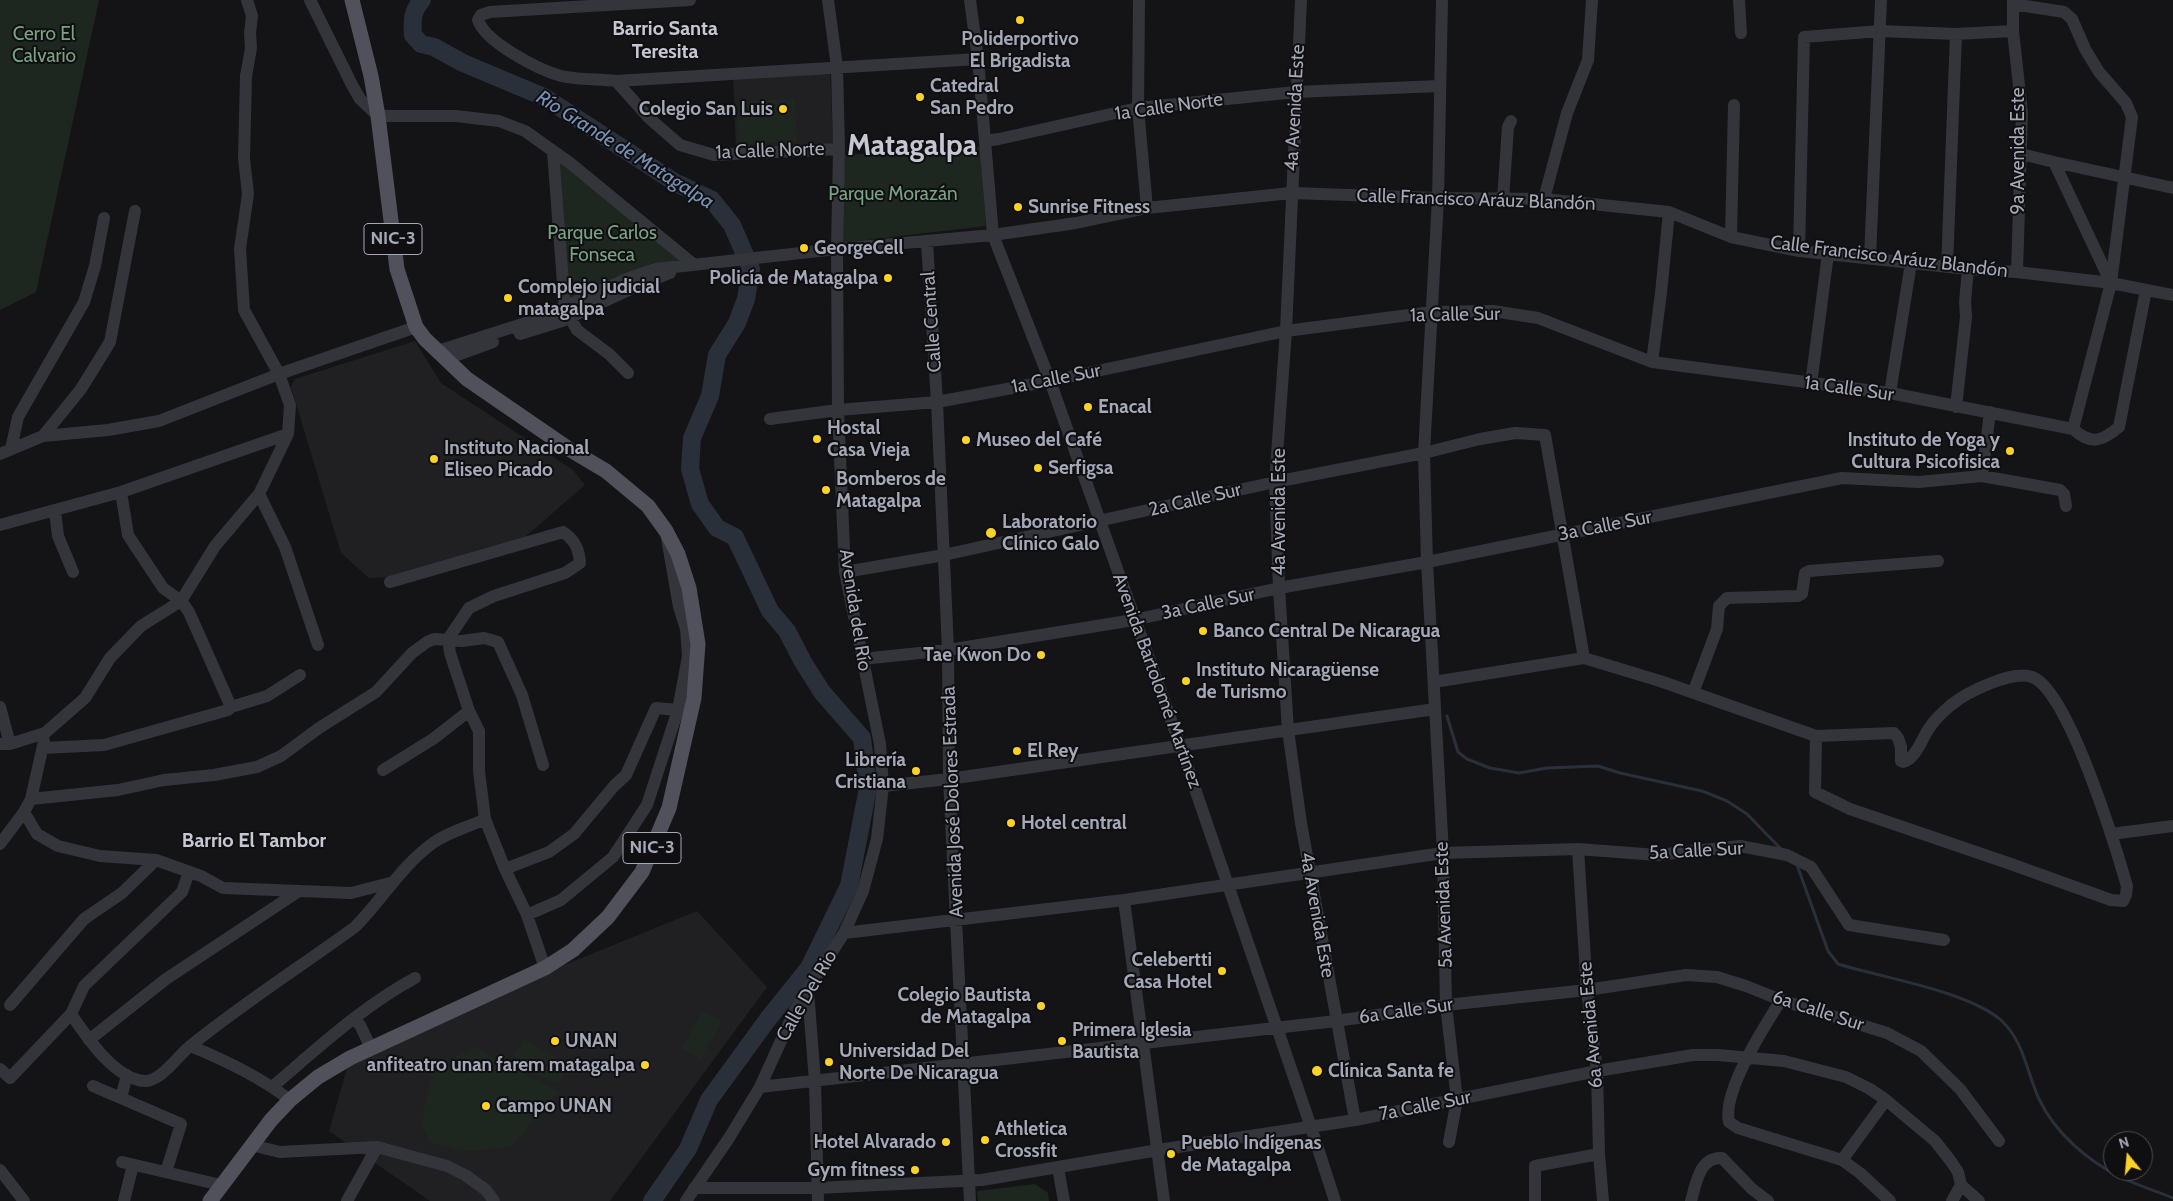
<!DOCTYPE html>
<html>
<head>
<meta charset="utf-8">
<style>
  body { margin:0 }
  #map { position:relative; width:2173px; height:1201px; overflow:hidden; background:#141416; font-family:Cabin,sans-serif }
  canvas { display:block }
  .north { position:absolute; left:2103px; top:1131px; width:50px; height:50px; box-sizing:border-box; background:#0f0f11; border:1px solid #4b4c53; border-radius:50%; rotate:343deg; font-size:14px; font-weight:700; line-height:20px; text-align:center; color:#a5a8b7 }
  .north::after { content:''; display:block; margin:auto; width:18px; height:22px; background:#fbd226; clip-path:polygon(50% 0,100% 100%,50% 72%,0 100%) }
</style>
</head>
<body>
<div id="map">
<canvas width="2173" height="1201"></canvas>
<div class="north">N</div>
</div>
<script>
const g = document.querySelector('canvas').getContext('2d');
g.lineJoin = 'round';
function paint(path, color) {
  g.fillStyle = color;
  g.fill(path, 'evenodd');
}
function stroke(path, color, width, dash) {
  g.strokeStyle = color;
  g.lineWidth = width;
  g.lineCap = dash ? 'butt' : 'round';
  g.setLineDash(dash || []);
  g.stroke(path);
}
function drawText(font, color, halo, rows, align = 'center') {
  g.font = font + ' Cabin,sans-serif';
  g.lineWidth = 4;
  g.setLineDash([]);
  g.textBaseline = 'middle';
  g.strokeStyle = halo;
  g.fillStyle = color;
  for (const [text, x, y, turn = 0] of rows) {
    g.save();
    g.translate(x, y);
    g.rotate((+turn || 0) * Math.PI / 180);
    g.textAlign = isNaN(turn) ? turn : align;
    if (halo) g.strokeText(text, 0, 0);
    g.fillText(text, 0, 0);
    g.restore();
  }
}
paint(new Path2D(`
  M830 70 833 145 736 149 733 74Z
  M415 341 441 383 573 470 585 485 518 543 394 577 369 578 341 553 291 387 295 379Z
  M697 911 767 987 610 1201H430L329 1131 350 1058 417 1025Z`), '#202023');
paint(new Path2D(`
  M0 0H99L36 292 0 310Z
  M795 99 797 142 739 145 738 101Z
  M980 147 986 226 841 243 845 155Z
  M553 152 693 264 565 309Z
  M702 1011 722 1021 701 1059 682 1049Z
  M524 1039 570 1066 558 1084 537 1075 513 1055Z
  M475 1047 558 1092 511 1147 461 1152 430 1142C427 1135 422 1128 423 1120 423 1106 431 1085 432 1069Z
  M1035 1184 1048 1193 1049 1201H978L977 1191Z`), '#1e2620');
stroke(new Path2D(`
  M1447 716 1458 752 1467 759 1490 768 1519 773 1547 768 1598 766 1620 773 1702 791 1727 801 1747 814 1782 850
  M868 788 876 787
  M1797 865 1828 951 1838 964C1883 978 1968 991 2002 1021 2024 1042 2027 1073 2039 1099 2055 1133 2087 1160 2120 1177 2137 1185 2156 1191 2173 1198`), '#29303a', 3);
stroke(new Path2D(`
  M422 0C412 11 412 21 413 35L421 44 434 47 463 63 544 97 676 183 712 200 732 225 751 269 746 299 737 323 717 355 710 396 692 438 690 469 700 504 717 528 735 537 770 611 787 631 803 662 822 692 862 738 868 788 849 886 809 968 768 1019 709 1100 688 1149 652 1201`), '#29303a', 18);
stroke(new Path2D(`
  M310 0 352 85 360 99 378 116H456L499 121 525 131 570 163 693 264
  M690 0 490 12 481 15 478 20C485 42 539 70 561 76 578 80 598 79 616 81L649 118 680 145 714 155 839 149
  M970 0 978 59 993 235 1050 381 1180 745 1311 1127 1335 1201
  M1139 0 1138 108 1147 208
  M1301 0 1286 331 1275 482 1279 588 1288 730 1301 823 1355 1120
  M1442 0 1438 198 1424 453 1427 562 1443 853 1446 1005 1457 1100 1449 1142
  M1739 0 1741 33
  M2013 0V31L2022 113 2017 272
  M2013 4 2064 12 2072 19 2085 49 2099 72 2126 103 2132 117 2111 283 2073 429
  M616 81 978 59
  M985 141 999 139 1138 108 1296 92 1439 86
  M553 152 565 309 577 330 609 354 628 373
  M2021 154 2054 162 2111 283
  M2054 162 2173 188
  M1503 199 1508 127 1511 121
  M1544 199 1567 113 1588 60 1592 0
  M1731 237 1734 105
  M927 242 937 402 948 650 949 779 970 1201
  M1799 251 1804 37 1880 31 1956 34 2013 31
  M1870 258 1881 0
  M1947 267 1956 34
  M520 334 562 321 637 286 670 273
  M438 351 535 320 629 278 656 269 837 249 993 235 1076 223 1147 208 1291 193 1438 198 1544 199 1669 212 1731 237 1799 251 1968 269 2017 272 2111 283 2173 295
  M446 359 493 342
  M1652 362 1661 293 1669 212
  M1811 384 1828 254
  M1890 393 1911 263
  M1956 407 1966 317 1965 302 1968 269
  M770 419 838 410 937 402 1050 381 1286 331 1432 312 1493 311 1538 318 1652 362 1890 393 2073 429C2091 445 2101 442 2119 427L2146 290
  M43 436 81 389 110 342 135 211
  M11 449 18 417 84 302 95 266 104 218
  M0 454 43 436 108 430 159 421 279 374 416 327
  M1982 476 1990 412
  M259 494 285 547 318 645
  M55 511 58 536 73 572
  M0 525 121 492 288 434
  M845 572 944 555 1275 482 1424 453 1480 439 1515 433 1545 435 1584 658
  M390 582 563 532C575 540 579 549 580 563L565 573 494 596 469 608 448 639 450 653 469 711 479 731V771L485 819 505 869 527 915 545 968
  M862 659 948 650 1134 620 1279 588 1427 562 1842 478 1919 482 1982 476 2060 490 2064 494 2066 506
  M1434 682 1584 658 1660 681 1816 736 1894 733 1898 738 1901 747V761L1903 762C1917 758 1922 737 1930 727 1935 719 1944 711 1951 705 1967 692 2012 670 2032 677 2068 689 2116 848 2127 886L2126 895 2123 901 2111 900 2008 863 1850 809 1815 792 1816 736
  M1693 693 1717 629 1719 606 1727 598 1798 596 1802 594 1805 573 1809 571 1938 561
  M0 707 10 744
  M231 707 267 696 300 675
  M0 744H10L45 733 85 698 110 658 141 626 181 601 215 546 259 494 288 434 290 405 279 374 244 310 240 249 248 194 244 158 246 76 251 48 250 33 252 16 247 0
  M43 748 104 745 228 710 231 707 189 612 181 601 163 588 128 535 121 492
  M383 770 433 739 469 711
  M883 786 949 779 1435 709
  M31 799 44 741
  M2111 834 2173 826
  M0 844 24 812
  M1578 849 1587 990 1597 1071 1599 1154 1603 1201
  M505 869 549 852 574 834 614 786 626 775 656 708 678 710
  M390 883 351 893 223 888 201 876 156 860 100 856 58 846 37 834 24 812 31 799 118 790 164 780 214 775 257 767 281 756 319 728 376 692 412 653 427 642 434 639 462 641 484 638 498 642 522 695 543 765
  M1124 900 1164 1201
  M527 915 561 900 613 857 647 805 678 710 688 656 686 629 679 607 667 538
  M844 933 1124 900 1443 853 1578 849 1657 855 1740 846 1787 855 1811 867 1849 925 1944 940
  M808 991 815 1081 818 1201
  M1781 1000C1764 1027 1722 1092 1729 1122L1738 1128 1842 1160 1860 1173 1890 1201
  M10 1005 84 919 122 893 156 860
  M71 1014C86 1036 115 1080 145 1081 161 1081 177 1057 189 1047 242 1004 300 967 355 927 382 900 401 866 433 843 448 832 469 827 485 819
  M354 1019 360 1025 371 1048
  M89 1040 166 979 299 891
  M190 1046C225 1060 260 1077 290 1100
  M0 1069 10 1078 71 1014 84 986 182 892 189 872
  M93 1086 181 1124 166 1172
  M272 1087C318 1048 363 1006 415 978
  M760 1087 1336 1021 1446 1005 1587 990 1686 975 1717 977 1746 986 1781 1000 1887 1033 1921 1051 1960 1089 1999 1141
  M121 1098 127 1075
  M251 1145 280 1152 377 1147 447 1166 465 1175 486 1190 494 1201
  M1842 1160 1886 1100
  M122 1162 221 1185
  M1058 1168 1064 1201
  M0 1170 24 1201
  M694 1188H817L982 1180 1158 1150 1355 1120 1597 1071 1693 1055H1718L1784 1061 1846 1077 1870 1089 1886 1100 1935 1141 1950 1160 1958 1172 1961 1185 1979 1201
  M124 1201 133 1165
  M347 1201 377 1147
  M686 1201 729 1138 760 1087 795 1010 844 933 863 891 877 839 883 786 880 744 845 572 838 410 837 249 839 149 837 67 828 0
  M1535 1201V1166L1599 1154
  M1691 1201C1696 1184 1699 1157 1722 1158L1752 1189 1768 1201
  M1952 1201 1961 1185`), '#34353b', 12);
stroke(new Path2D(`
  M210 1201 271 1120 290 1100 318 1077 350 1058 545 968 573 950 608 917 642 872 669 808 694 698 698 644 689 588 678 554 666 531 648 506 606 471 569 449 467 379 425 339 416 327 397 269 378 116 371 76 352 0`), '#50515a', 15);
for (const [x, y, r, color] of [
  [1020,20,5,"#fbd226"],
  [920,97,5,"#fbd226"],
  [783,109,5,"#fbd226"],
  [1018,207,5,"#fbd226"],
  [804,248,5,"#fbd226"],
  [888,278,5,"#fbd226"],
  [508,298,5,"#fbd226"],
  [1088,407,5,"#fbd226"],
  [817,439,5,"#fbd226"],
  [966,440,5,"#fbd226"],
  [2010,451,5,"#fbd226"],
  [434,459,5,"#fbd226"],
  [1038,468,5,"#fbd226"],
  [826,490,5,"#fbd226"],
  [991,533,6,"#fbd226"],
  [1203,631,5,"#fbd226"],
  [1041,655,5,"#fbd226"],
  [1186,681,5,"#fbd226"],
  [1017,751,5,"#fbd226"],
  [916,771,5,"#fbd226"],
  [1011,823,5,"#fbd226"],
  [1222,971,5,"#fbd226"],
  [1041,1006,5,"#fbd226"],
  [555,1041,5,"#fbd226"],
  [1062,1041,5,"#fbd226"],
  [829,1062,5,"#fbd226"],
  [645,1065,5,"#fbd226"],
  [1317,1071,6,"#fbd226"],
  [486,1106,5,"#fbd226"],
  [985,1140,5,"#fbd226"],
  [946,1142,5,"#fbd226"],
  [1171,1154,5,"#fbd226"],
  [915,1170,5,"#fbd226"]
]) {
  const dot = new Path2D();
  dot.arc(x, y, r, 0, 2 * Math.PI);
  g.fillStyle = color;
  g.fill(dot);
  stroke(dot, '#0f0f11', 2);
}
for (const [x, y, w] of [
  [393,239,58],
  [652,848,58]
]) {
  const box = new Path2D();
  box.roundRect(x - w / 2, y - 15.5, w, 31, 4);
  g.fillStyle = '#0f0f11';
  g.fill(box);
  stroke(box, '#a5a8b7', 1);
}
drawText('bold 18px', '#a5a8b7', null, [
  ["NIC-3",393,239],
  ["NIC-3",652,848]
]);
drawText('19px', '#7aa383', '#0f0f11', [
  ["Cerro El",44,34],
  ["Calvario",44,56],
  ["Parque Morazán",893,194],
  ["Parque Carlos",602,233],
  ["Fonseca",602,255]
]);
drawText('bold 19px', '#a5a8b7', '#0f0f11', [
  ["Poliderportivo",1020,39,"center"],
  ["El Brigadista",1020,61,"center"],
  ["Catedral",930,86],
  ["San Pedro",930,108],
  ["Colegio San Luis",773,109,"right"],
  ["Sunrise Fitness",1028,207],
  ["GeorgeCell",814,248],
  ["Policía de Matagalpa",878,278,"right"],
  ["Complejo judicial",518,287],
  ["matagalpa",518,309],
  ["Enacal",1098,407],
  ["Hostal",827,428],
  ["Casa Vieja",827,450],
  ["Museo del Café",976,440],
  ["Instituto de Yoga y",2000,440,"right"],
  ["Cultura Psicofisica",2000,462,"right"],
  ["Instituto Nacional",444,448],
  ["Eliseo Picado",444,470],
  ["Serfigsa",1048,468],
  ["Bomberos de",836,479],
  ["Matagalpa",836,501],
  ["Laboratorio",1002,522],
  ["Clínico Galo",1002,544],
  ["Banco Central De Nicaragua",1213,631],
  ["Tae Kwon Do",1031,655,"right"],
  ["Instituto Nicaragüense",1196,670],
  ["de Turismo",1196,692],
  ["El Rey",1027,751],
  ["Librería",906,760,"right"],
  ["Cristiana",906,782,"right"],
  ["Hotel central",1021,823],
  ["Celebertti",1212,960,"right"],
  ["Casa Hotel",1212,982,"right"],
  ["Colegio Bautista",1031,995,"right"],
  ["de Matagalpa",1031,1017,"right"],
  ["Primera Iglesia",1072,1030],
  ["Bautista",1072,1052],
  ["UNAN",565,1041],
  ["Universidad Del",839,1051],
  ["Norte De Nicaragua",839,1073],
  ["anfiteatro unan farem matagalpa",635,1065,"right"],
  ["Clínica Santa fe",1328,1071],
  ["Campo UNAN",496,1106],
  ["Athletica",995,1129],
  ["Crossfit",995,1151],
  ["Hotel Alvarado",936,1142,"right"],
  ["Pueblo Indígenas",1181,1143],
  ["de Matagalpa",1181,1165],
  ["Gym fitness",905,1170,"right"]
], 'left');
drawText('19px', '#a5a8b7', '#0f0f11', [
  ["1a Calle Norte",1169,107,-8],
  ["4a Avenida Este",1295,108,-87],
  ["1a Calle Norte",770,151,-2],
  ["9a Avenida Este",2018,151,-90],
  ["Calle Francisco Aráuz Blandón",1476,200,2],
  ["Calle Francisco Aráuz Blandón",1889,257,7],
  ["1a Calle Sur",1455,315,-1],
  ["Calle Central",932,322,-94],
  ["1a Calle Sur",1056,379,-11],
  ["1a Calle Sur",1849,389,8],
  ["2a Calle Sur",1195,500,-13],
  ["4a Avenida Este",1279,512,-90],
  ["3a Calle Sur",1605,526,-11],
  ["3a Calle Sur",1208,604,-12],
  ["Avenida del Río",855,610,81],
  ["Avenida Bartolomé Martínez",1157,681,70],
  ["Avenida José Dolores Estrada",953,802,-92],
  ["5a Calle Sur",1696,851,-3],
  ["5a Avenida Este",1444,905,-92],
  ["4a Avenida Este",1317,915,80],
  ["Calle Del Rio",807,996,-60],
  ["6a Calle Sur",1406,1011,-8],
  ["6a Calle Sur",1818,1011,18],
  ["6a Avenida Este",1591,1025,-95],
  ["7a Calle Sur",1425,1106,-11]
]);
drawText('bold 20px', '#c6c7d2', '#0f0f11', [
  ["Barrio Santa",665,29],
  ["Teresita",665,52],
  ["Barrio El Tambor",254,841]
]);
drawText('italic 20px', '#7990b4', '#0f0f11', [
  ["Río Grande de Matagalpa",625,150,32]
]);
drawText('bold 29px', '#c6c7d2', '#0f0f11', [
  ["Matagalpa",912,146]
]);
</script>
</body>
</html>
